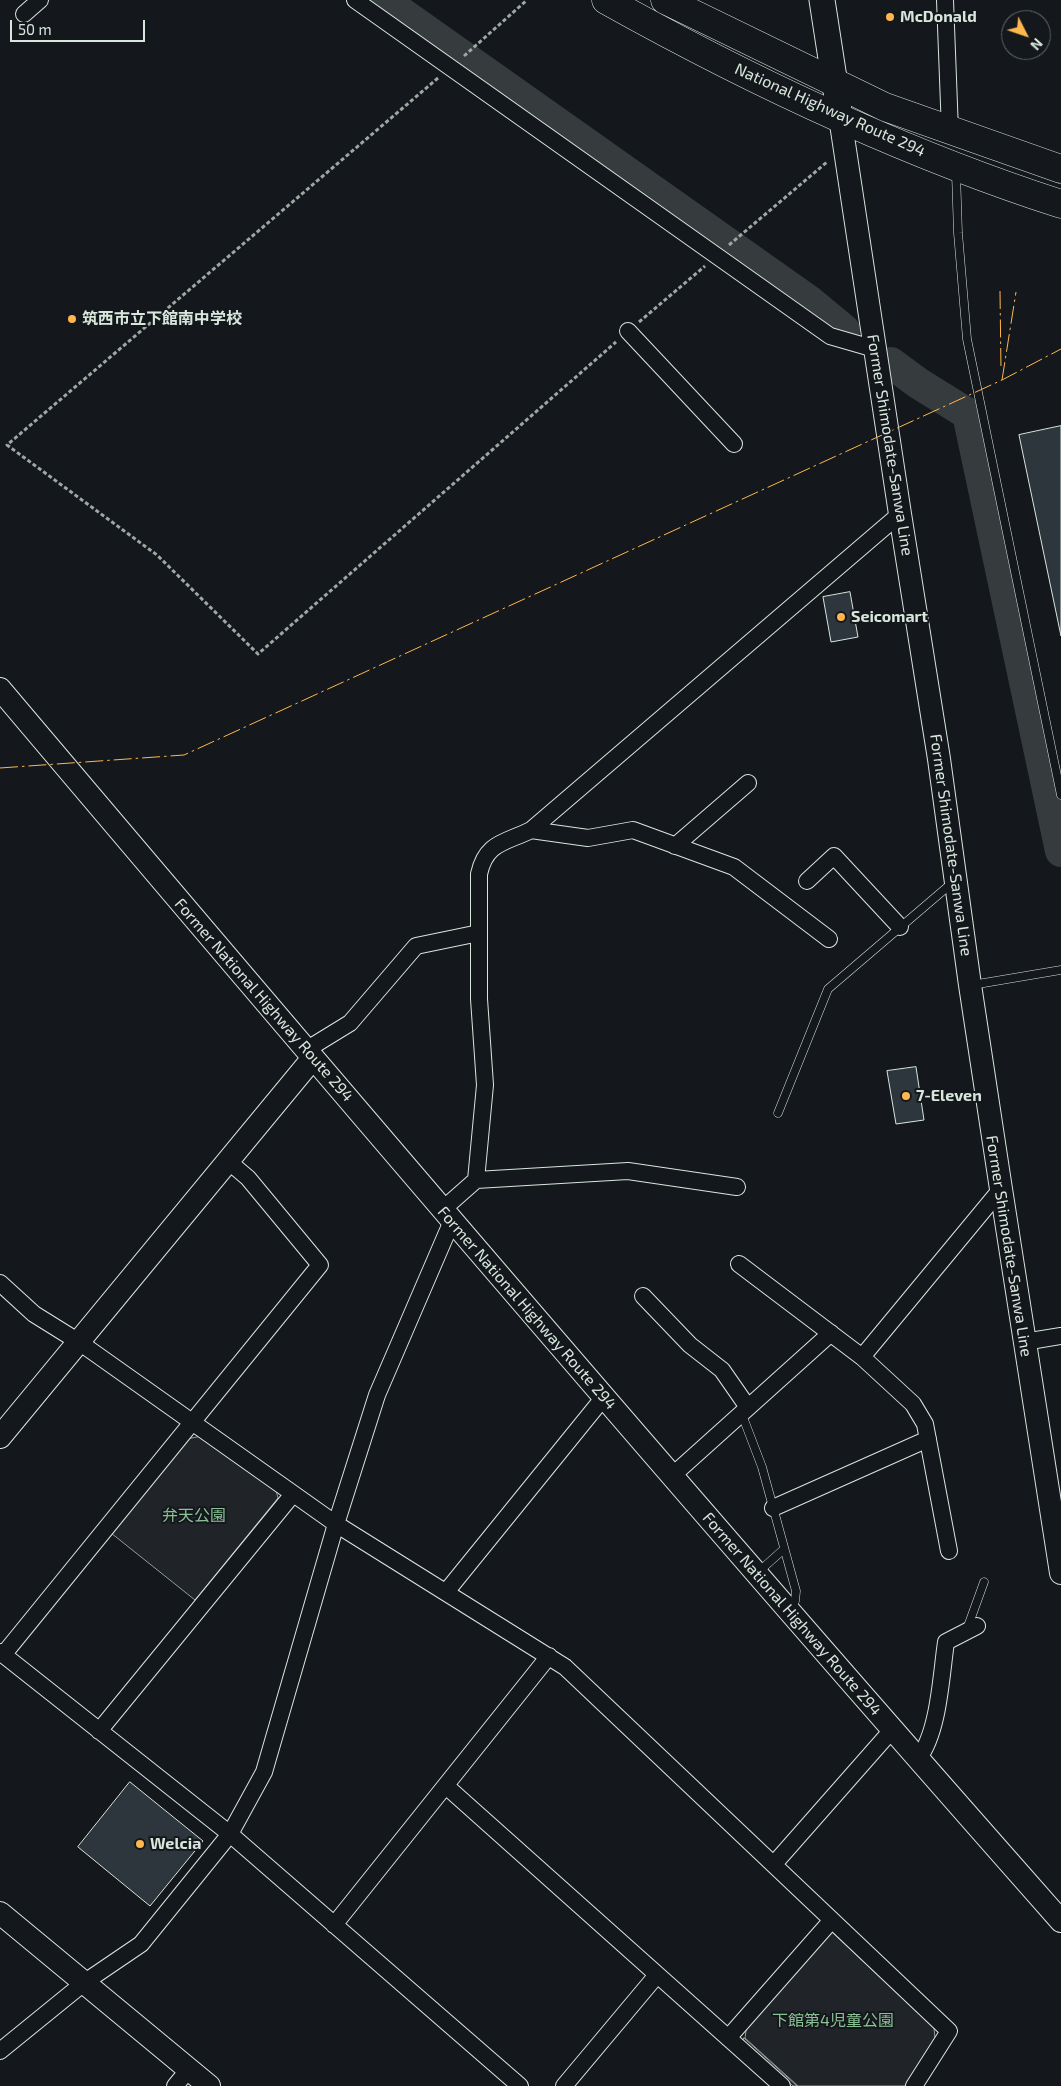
<!DOCTYPE html>
<html>
<head>
<meta charset="utf-8">
<style>
  body { margin:0 }
  #map { position:relative; width:1061px; height:2086px; overflow:hidden; background:#14181c; font-family:"Exo 2",sans-serif }
  canvas { display:block }
  .north { position:absolute; left:1001px; top:10px; width:50px; height:50px; box-sizing:border-box; background:#14181c; border:1px solid #626a69; border-radius:50%; rotate:131deg; font-size:14px; font-weight:700; line-height:20px; text-align:center; color:#d8e6dc }
  .north::after { content:''; display:block; margin:auto; width:18px; height:22px; background:#ffb74d; clip-path:polygon(50% 0,100% 100%,50% 72%,0 100%) }
  .scale { position:absolute; left:10px; top:20px; width:135px; height:22px; box-sizing:border-box; border:2px solid #d8e6dc; border-top:0; padding-left:6px; font-size:15px; line-height:18px; white-space:nowrap; color:#d8e6dc; -webkit-text-stroke:4px #14181c; paint-order:stroke }
</style>
</head>
<body>
<div id="map">
<canvas width="1061" height="2086"></canvas>
<div class="north">N</div>
<div class="scale">50 m</div>
</div>
<script>
const g = document.querySelector('canvas').getContext('2d');
g.lineJoin = 'round';
function paint(path, color) {
  g.fillStyle = color;
  g.fill(path, 'evenodd');
}
function stroke(path, color, width, dash) {
  g.strokeStyle = color;
  g.lineWidth = width;
  g.lineCap = dash ? 'butt' : 'round';
  g.setLineDash(dash || []);
  g.stroke(path);
}
function drawText(font, color, halo, rows, align = 'center') {
  g.font = font + ' "Exo 2","Noto Sans JP",sans-serif';
  g.lineWidth = 4;
  g.setLineDash([]);
  g.textBaseline = 'middle';
  g.strokeStyle = halo;
  g.fillStyle = color;
  for (const [text, x, y, turn = 0] of rows) {
    g.save();
    g.translate(x, y);
    g.rotate((+turn || 0) * Math.PI / 180);
    g.textAlign = isNaN(turn) ? turn : align;
    if (halo) g.strokeText(text, 0, 0);
    g.fillText(text, 0, 0);
    g.restore();
  }
}
const green = new Path2D(`
  M203 1436 274 1482 278 1498 195 1600 111 1533 188 1439Z
  M832 1932 934 2028 935 2038 905 2086H798L745 2038 747 2024Z`);
paint(green, '#202428');
stroke(green, '#939e99', 1);
const parking = new Path2D(`
  M744 2038 797 2086H793L743 2041Z`);
paint(parking, '#24282b');
stroke(parking, '#939e99', 1);
stroke(new Path2D(`
  M383 0 809 301 844 330
  M891 363 918 383 968 414 1061 851`), '#363b3e', 32);
const building = new Path2D(`
  M1061 426V636L1019 435Z
  M850 592 858 637 831 642 823 597Z
  M916 1067 924 1120 896 1124 887 1071Z
  M130 1782 203 1841 150 1906 78 1847Z`);
paint(building, '#2c363c');
stroke(building, '#d8e6dc', 1);
const lane = new Path2D(`
  M956 173 958 233 967 339 1061 795
  M972 985 1061 970
  M778 1113 828 989 952 883
  M741 1412 762 1467 796 1591 795 1601
  M765 1566 784 1549
  M967 1629 984 1582`);
const street = new Path2D(`
  M355 0 830 336 875 349
  M945 0 950 131
  M24 14 40 0
  M628 331 734 444
  M531 830 588 838 633 830 734 867 829 939
  M675 846 748 783
  M807 881 834 856 900 927
  M306 1050 350 1023 416 946 479 933
  M476 1180 628 1171 737 1187
  M442 1210 476 1180 485 1085 479 999V874C486 842 505 843 531 830L900 514
  M739 1264 862 1357 1001 1189
  M0 1283 34 1314 79 1342 336 1524 565 1667 949 2031 914 2086
  M643 1296 690 1345 722 1370 747 1406
  M1024 1342 1061 1336
  M862 1357 913 1404 925 1424 949 1551
  M673 1475 831 1333
  M773 1508 928 1439
  M446 1592 604 1397
  M0 1652 230 1834 520 2086
  M3 1655 320 1265 248 1178 228 1161
  M99 1731 293 1494
  M918 1759C939 1732 941 1676 946 1642L977 1626
  M446 1786 782 2086
  M774 1864 892 1730
  M334 1925 549 1656
  M728 2038 831 1921
  M0 2051 85 1982 141 1944 230 1834 264 1772 336 1524 377 1395 452 1221
  M175 2086 189 2069
  M564 2086 657 1975`);
const secondary = new Path2D(`
  M840 117 900 514 939 759 970 985 1001 1189 1061 1573
  M0 689C350 1103 702 1515 1061 1921
  M0 1437 313 1058
  M0 1913 209 2086`);
const primary = new Path2D(`
  M822 0 840 117`);
const highway = new Path2D(`
  M606 0C751 81 903 153 1061 204
  M665 0 885 107 1061 169`);
stroke(lane, '#d8e6dc', 9);
stroke(street, '#d8e6dc', 18);
stroke(secondary, '#d8e6dc', 24);
stroke(primary, '#d8e6dc', 27);
stroke(highway, '#d8e6dc', 29);
stroke(new Path2D(`
  M464 56 527 0
  M438 78 7 445 157 555 258 654 616 342
  M729 245 827 162
  M639 322 705 266`), '#9da8a2', 3, [4, 2.5]);
stroke(lane, '#14181c', 8);
stroke(street, '#14181c', 16);
stroke(secondary, '#14181c', 22);
stroke(primary, '#14181c', 25);
stroke(highway, '#14181c', 28);
stroke(new Path2D(`
  M1000 291 1001 370
  M1002 380 1016 292
  M0 768 184 755 1002 380 1061 349`), '#ffb74d', 1, [18, 4, 2.5, 4]);
for (const [x, y, r, color] of [
  [890,17,5,"#ffb74d"],
  [72,319,5,"#ffb74d"],
  [841,617,5,"#ffb74d"],
  [906,1096,5,"#ffb74d"],
  [140,1844,5,"#ffb74d"]
]) {
  const dot = new Path2D();
  dot.arc(x, y, r, 0, 2 * Math.PI);
  g.fillStyle = color;
  g.fill(dot);
  stroke(dot, '#14181c', 2);
}
drawText('bold 16px', '#d8e6dc', '#14181c', [
  ["McDonald",900,17],
  ["筑西市立下館南中学校",82,319],
  ["Seicomart",851,617],
  ["7-Eleven",916,1096],
  ["Welcia",150,1844]
], 'left');
drawText('16px', '#d8e6dc', '#14181c', [
  ["National Highway Route 294",830,110,24],
  ["Former Shimodate-Sanwa Line",890,445,81],
  ["Former Shimodate-Sanwa Line",951,845,82],
  ["Former National Highway Route 294",264,1000,49],
  ["Former Shimodate-Sanwa Line",1009,1246,81],
  ["Former National Highway Route 294",527,1308,49],
  ["Former National Highway Route 294",792,1614,49]
]);
drawText('16px', '#8ac095', '#14181c', [
  ["弁天公園",194,1516],
  ["下館第4児童公園",833,2021]
]);
</script>
</body>
</html>
